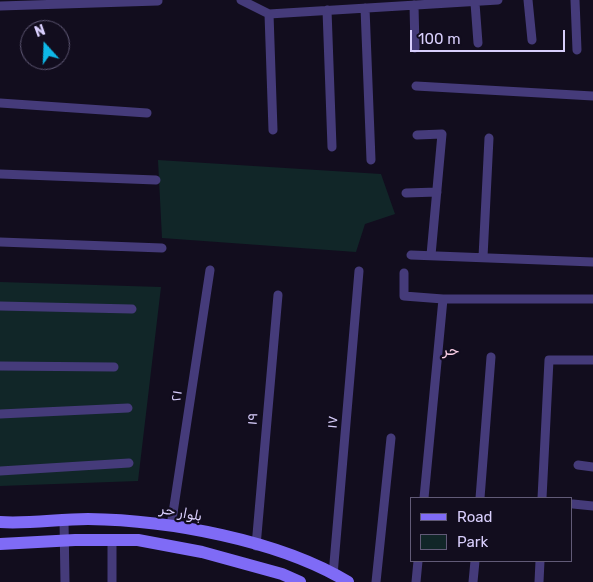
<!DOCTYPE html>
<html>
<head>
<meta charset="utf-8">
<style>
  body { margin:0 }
  #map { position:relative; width:593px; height:582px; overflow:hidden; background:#120d1e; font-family:Rubik,sans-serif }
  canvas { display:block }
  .legend { position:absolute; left:410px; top:497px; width:162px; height:65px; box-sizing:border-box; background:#120d1e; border:1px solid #615a77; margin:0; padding:6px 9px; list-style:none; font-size:15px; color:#d8cefc }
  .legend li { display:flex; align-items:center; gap:10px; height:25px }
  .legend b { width:25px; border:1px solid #615a77 }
  .north { position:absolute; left:20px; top:20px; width:50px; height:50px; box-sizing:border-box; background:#120d1e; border:1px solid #615a77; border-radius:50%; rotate:340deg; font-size:14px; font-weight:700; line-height:20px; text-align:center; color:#d8cefc }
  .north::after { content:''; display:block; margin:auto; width:18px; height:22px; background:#0eb8e7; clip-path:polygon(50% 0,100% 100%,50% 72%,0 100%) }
  .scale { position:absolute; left:410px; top:30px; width:155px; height:22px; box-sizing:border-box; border:2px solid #d8cefc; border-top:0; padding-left:6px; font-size:15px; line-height:18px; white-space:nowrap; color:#d8cefc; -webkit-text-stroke:4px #120d1e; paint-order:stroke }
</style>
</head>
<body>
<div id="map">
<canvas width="593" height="582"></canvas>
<ul class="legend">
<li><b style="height:6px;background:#7f6bf6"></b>Road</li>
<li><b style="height:14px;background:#112628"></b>Park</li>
</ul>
<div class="north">N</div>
<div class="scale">100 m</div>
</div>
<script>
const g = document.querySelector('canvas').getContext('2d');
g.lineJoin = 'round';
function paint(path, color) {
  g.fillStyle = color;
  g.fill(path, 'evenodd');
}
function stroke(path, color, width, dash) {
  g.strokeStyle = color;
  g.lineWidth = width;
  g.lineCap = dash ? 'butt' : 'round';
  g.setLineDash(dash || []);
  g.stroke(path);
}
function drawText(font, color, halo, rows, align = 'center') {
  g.font = font + ' Rubik,Vazirmatn,sans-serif';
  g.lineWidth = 4.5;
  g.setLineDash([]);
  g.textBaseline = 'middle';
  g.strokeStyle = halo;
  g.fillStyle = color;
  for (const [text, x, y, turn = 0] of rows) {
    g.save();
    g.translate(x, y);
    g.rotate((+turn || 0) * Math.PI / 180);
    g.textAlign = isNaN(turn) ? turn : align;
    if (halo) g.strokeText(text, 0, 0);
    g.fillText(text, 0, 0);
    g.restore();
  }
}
paint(new Path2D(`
  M158 160 381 174 395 214 365 224 356 252 162 238Z
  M0 282 161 287 138 481 0 486Z`), '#112628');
stroke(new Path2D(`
  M241 0 269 14
  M528 0 532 40
  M575 0 577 50
  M475 3 478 43
  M414 5 415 48
  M0 6 158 1
  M365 8 371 160
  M327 10 332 147
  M269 14 498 0
  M269 14 273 130
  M416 86 593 96
  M0 103 147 113
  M417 135 442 134 431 255
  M0 174 156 180
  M406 193 437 192
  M0 242 162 248
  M411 255 593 262
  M483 257 489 138
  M404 273V296L443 299H593
  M0 306 132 309
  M0 366 114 367
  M0 414 128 408
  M578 465 593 467
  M0 471 129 463
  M424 498 443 299
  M480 498 491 357
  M542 498 549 360H593
  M573 504 593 506
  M64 520 65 582
  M171 526 210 270
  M256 546 278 295
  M333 575 359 271
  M112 582V539
  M376 582 391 438
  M416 582 418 561
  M473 582 475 561
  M539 582 540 561`), '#453b7a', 9);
stroke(new Path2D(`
  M0 522C29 524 58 519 88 519 168 520 279 540 348 582
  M0 544 75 540H138L202 552 282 574 300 582`), '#7f6bf6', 12);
drawText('14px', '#d8cefc', '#120d1e', [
  ["۲۱",177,396,-81],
  ["۱۹",253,419,-85],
  ["۱۷",333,422,-85],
  ["بلوار حر",181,513,11]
]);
drawText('15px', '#fcd0e7', '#120d1e', [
  ["حر",451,351]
]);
</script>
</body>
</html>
